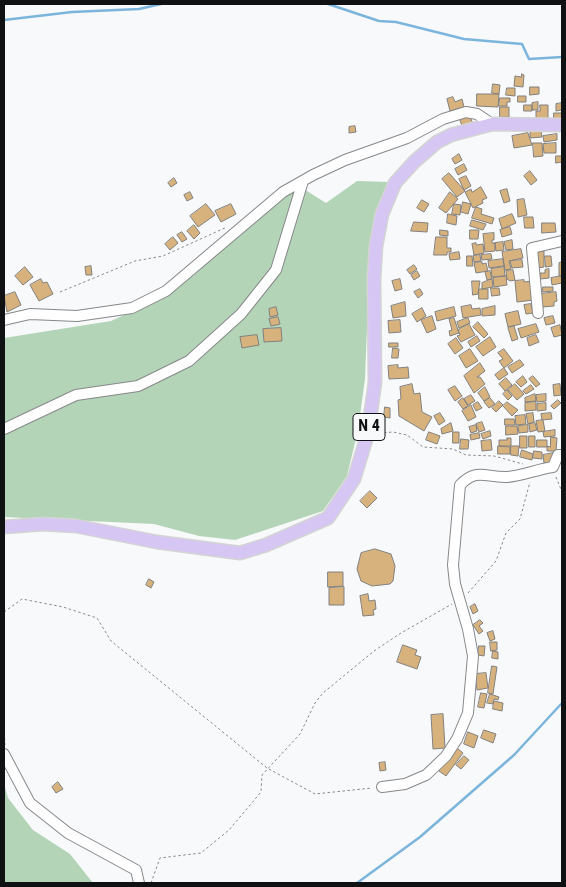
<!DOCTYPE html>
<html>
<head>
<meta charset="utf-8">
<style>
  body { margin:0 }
  #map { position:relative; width:566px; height:887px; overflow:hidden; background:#f8f9fb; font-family:"Roboto Condensed",sans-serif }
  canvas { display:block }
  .frame { position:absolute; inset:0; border:5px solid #101112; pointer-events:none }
</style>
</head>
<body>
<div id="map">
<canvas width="566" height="887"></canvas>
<div class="frame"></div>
</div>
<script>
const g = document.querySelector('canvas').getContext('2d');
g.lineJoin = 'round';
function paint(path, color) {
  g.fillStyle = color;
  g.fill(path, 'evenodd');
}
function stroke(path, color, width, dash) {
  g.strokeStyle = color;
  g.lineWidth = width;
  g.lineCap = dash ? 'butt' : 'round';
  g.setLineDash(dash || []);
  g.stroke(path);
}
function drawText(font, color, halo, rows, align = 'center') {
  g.font = font + ' "Roboto Condensed",sans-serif';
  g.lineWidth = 4;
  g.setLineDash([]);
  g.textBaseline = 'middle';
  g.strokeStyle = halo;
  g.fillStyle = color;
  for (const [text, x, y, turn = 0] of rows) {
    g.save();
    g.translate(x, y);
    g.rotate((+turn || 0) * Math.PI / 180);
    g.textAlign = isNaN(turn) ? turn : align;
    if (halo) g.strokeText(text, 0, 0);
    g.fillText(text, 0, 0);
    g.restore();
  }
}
paint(new Path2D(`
  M357 181 389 182 369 277 365 379 358 430 347 476 323 511 235 540 199 536 154 524 4 517V338L111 321 146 305 193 276 238 234 299 186 326 203Z
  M4 784 8 798 33 830 70 854 93 883H4Z`), '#b3d4b7');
stroke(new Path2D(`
  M328 4 379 21 396 22 464 39 522 44 529 59 562 57
  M4 20 72 12 139 9 161 4
  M357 883 420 837 514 755 562 703`), '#7bb5dc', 2.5);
const building = new Path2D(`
  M522 74 524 75 523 87 514 86 515 76 521 77Z
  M493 84 500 85 499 94 492 93Z
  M530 87H539V94L530 95Z
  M507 88H515V96L506 95Z
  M477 94H499L498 107 477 106Z
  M518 96H526V102H518Z
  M453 97 455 102 462 99 464 107 450 111 447 99Z
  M500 98H510V102H507V106H499Z
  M538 102V110H532V103Z
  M562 103V110L556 111V104Z
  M524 105H532V111H524Z
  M540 105H548V120H536V111H540Z
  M500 107H509V117H500Z
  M554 113H562V121L554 122Z
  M469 114 473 124 463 128 459 118Z
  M355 126 356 132 349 133V127Z
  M541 131 542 137 530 138V132Z
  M528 133 532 145 514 148 512 136Z
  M557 134V140L544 142 543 136Z
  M533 143H542L543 156 534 157Z
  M556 143V153H544L543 144Z
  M459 154 462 160 455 164 452 159Z
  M556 156H562V162L556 163Z
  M464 164 467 170 458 175 455 169Z
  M530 171 537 180 531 185 524 176Z
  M449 173 465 191 457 197 442 179Z
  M466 176 471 186 464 190 459 179Z
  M174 178 177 183 171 187 168 183Z
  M481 187 487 198 482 200 483 203 473 208 465 192 471 189 472 192Z
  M507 189 510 201 504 203 500 191Z
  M190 192 193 198 187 201 184 195Z
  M450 192 458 199 446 213 439 208Z
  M524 199 527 215 518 217 517 200Z
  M422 200 429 204 424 212 417 208Z
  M463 202 471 204 468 214 461 212Z
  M206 204 215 215 198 227 190 216Z
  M231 204 236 214 221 222 215 211Z
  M454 204 461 205 460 215 452 214Z
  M476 207 482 209 481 214 494 218 492 224 472 218Z
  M448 214 457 216 456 225 447 223Z
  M512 214 516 223 502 229 499 219Z
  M524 217H533L534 228H525Z
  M472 220 486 224 483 230 470 226Z
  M414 222 428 223 427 232 411 231Z
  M542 223H555L556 232 542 233Z
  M194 225 200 233 194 239 187 231Z
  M510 227 512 234 502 237 500 230Z
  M440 230 448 231V236L440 235Z
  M470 230H479L478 239H470Z
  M182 232 187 239 182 242 177 235Z
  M494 233V240H492V243H495V251L485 252 483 234Z
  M173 237 178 243 170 250 165 244Z
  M436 237H447V248H451V252H447V255H434Z
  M512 240 513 249 506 250 504 242Z
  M503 242 504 250 496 251 495 243Z
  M476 243V245L483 244 484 253 474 255 472 244Z
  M521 249 523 258 509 261 511 269 505 270 502 252Z
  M536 251H544V267L537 268Z
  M459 252 460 259 450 260 449 254Z
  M491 254 492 259 482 260 481 255Z
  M480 255 481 261 474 262 473 256Z
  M467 256H472L473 266H467Z
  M545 256H551L552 266 546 267Z
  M503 259 504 266 489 268 488 261Z
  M522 260 523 267 512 268 510 261Z
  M482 262V264L486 263 488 271 476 273 474 263Z
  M562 262V276H559V263Z
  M414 265 417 269 410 274 407 270Z
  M91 266 92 275H86L85 267Z
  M25 267 33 277 23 285 15 276Z
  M504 267 505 276 492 277 491 269Z
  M549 269V278L540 279V273H545V270Z
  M513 270 515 280 510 281 507 279 506 271Z
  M417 271 420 276 414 280 411 275Z
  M490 271 492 279 487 280 485 272Z
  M506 276 507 285 494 287 493 278Z
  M562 276V283L552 285 551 278Z
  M41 279 43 283 47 282 53 294 39 301 30 285Z
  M400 279 402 289 395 291 392 281Z
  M492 279 493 287 482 289V283Z
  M524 280V282L532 281 534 300 517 302 515 281Z
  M472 281H480L478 294 473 295Z
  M543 287H553V291L543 292Z
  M491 288H499L500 295 492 296Z
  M420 289 423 294 418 298 414 292Z
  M479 289H488V299H479Z
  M15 292 21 305 7 312 4 296Z
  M556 292 557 301 554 302V306L542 307 541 294Z
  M405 302 406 316 393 318 391 306Z
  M531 304 533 313 526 314 524 305Z
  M471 305 472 309 480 308 481 315 463 318 461 307Z
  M495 306V315L482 316V309Z
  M276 307 278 315 270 317 269 309Z
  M454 307 456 316 437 321 435 312Z
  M422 308 426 316 417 322 412 314Z
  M518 311 521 324 508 327 505 314Z
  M432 316 436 329 427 333 421 320Z
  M553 316 555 323 546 325 544 318Z
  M278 317 280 324 271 326 269 319Z
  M454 318 459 333 450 336 449 331 452 330 449 319Z
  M468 318 470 323 459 328 457 322Z
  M400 320 401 332 389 333 388 321Z
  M478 322 488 334 484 338 473 327Z
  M469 324 475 335 461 342 457 336 460 335 458 330Z
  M536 324 539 332 521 338 518 329Z
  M560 325 562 335 554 337 551 328Z
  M514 326 518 339 512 341 508 328Z
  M281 328 282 341 264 342 263 329Z
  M257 335 259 345 242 348 240 337Z
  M536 335 539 342 529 346 527 338Z
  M477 336 480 341 471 347 468 342Z
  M490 337 496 347 483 356 476 347Z
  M456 338 463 348 455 354 448 344Z
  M389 343H398V347H389Z
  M393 348 399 349 398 358H392Z
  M470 349 478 361 466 368 459 356Z
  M504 349 513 361 504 368 499 361 503 359 498 353Z
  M520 360 524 365 512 373 508 367Z
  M480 363 485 371 477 377H480L485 384 474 393 464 376Z
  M398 365V368L408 367 409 378 389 379 388 366Z
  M504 368 508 374 499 380 495 375Z
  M523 376 527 382 521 387 516 382Z
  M533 376 540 384 536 387 529 379Z
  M506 378 512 385 505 391 499 384Z
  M412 384 414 394 420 393 422 412 432 417 424 431 399 416 398 400 401 399 400 387Z
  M515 384 524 394 517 400 508 390Z
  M560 384 561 395 554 396 553 385Z
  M531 385 534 389 526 394 523 391Z
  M455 386 462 396 455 401 448 390Z
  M485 387 490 397 484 401 478 393Z
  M507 390 512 396 508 400 503 394Z
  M535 394 536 401 525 402V398Z
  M546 394V401L537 402 536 395Z
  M471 395 475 401 468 405 464 399Z
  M463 398 468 406 463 409 458 402Z
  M490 398 495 404 489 408 484 402Z
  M558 400 561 403 554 409 551 406Z
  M499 401 503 405 496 412 492 408Z
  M478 402 482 408 476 411 473 405Z
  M507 402 518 410 512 416 503 406Z
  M536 402V410L525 411V403Z
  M546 403V410L537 411V404Z
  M471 405 476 417 468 421 462 411Z
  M385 407 390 408V418L384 417Z
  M440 413 445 421 439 425 434 416Z
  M533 413 534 422 528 424 526 414Z
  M551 413 552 419 542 420 541 414Z
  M525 415 526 424 516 425 515 416Z
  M505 419H514L515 425H505Z
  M543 420 545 431 538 432 536 421Z
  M482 422 485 430 479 432 476 424Z
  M451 423 453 431 442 434 441 429Z
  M535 423 537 430 530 432 529 424Z
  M476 425 477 431 471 433 469 427Z
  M528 425V432L519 433 518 426Z
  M506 426H517L518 434 506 435Z
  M555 430V436L544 437 543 432Z
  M490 431 491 436 483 439 481 434Z
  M429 432 440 436 437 444 426 440Z
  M453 432H459V443H453Z
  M479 433 480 438 471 440 470 435Z
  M520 436H527V448H520Z
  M529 436H535V447H529Z
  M551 437 557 438 556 451H547V446L550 447Z
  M507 438H511V446H499V440H507Z
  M461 439 469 440 468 449H460Z
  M491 440 492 450 482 451 481 441Z
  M537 440H547V447H537Z
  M498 446 510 447V454H498Z
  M511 446H519L518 456 511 455Z
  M522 450 533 454 532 460 520 457Z
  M534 451 542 452V459L533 458Z
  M553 453 554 462 544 463 543 455Z
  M370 491 377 498 367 508 360 501Z
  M375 549 391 554 395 566 393 581 390 584 372 586 361 581 357 569 361 553Z
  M328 572H343V586L328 587Z
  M149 579 154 582 151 588 146 585Z
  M344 587V605H329V588Z
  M368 594 369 601 375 600 376 609 373 610 374 615 363 616 360 596Z
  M475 604 478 611 473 614 470 607Z
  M480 620 483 623 479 626 483 631 479 634 473 625Z
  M493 631 495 639 490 641 487 633Z
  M490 642H497V650L491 651Z
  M403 645 417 650 415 655 421 657 417 669 397 662Z
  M479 646H485L484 656 478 655Z
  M493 651 498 652V659L492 658Z
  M492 666 497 667 493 694 488 693Z
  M486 673 488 688 477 690 475 674Z
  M481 693 487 694 484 708 478 707Z
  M490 694 499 697 498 700 494 699 493 704 487 703Z
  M494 701 503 703 502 711 493 709Z
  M443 714 445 748 433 749 431 715Z
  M484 730 496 734 493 743 481 738Z
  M468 732 478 736 474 748 464 744Z
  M457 748 463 753 446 776 439 771Z
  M464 756 469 760 461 769 456 765Z
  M385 762 386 770 380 771 379 763Z
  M58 782 63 789 56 793 52 787Z`);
paint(building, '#d7b27c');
stroke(building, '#82807e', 1);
const minor = new Path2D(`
  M538 313 532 248 562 241
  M4 320 30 314 77 316 132 308 166 291 283 192 313 175 345 160 407 138 443 119 466 112 477 114 492 124
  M4 429 76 395 138 386 189 361 241 314 276 270 303 181
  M4 754 30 803 68 833 136 870 139 883
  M382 787 405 784 426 775 446 756 457 739 468 713 473 656 468 629 455 584 453 565 460 485C477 467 486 478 507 477 522 476 538 469 553 467L558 455H562`);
const major = new Path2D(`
  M4 527 43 524 76 526 157 542 240 553 266 545 328 518 354 479 368 433 375 382 374 279 376 246 382 214 395 183 414 162 437 142 451 135 492 124 562 125`);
stroke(minor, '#87888a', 12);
stroke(major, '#d4d4d4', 15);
stroke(new Path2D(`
  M60 292 135 261 163 256 227 227
  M379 433 393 432 407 435 423 447 453 449 466 455 494 456 523 464
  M556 477 562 492
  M468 593 496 561 506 533 520 519 530 482
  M4 612 22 599 63 607 97 618 111 641 267 768 315 794 372 788
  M4 728 5 745
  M151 883 160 858 201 853 229 830 261 792 262 775 300 734 315 703 323 693 374 651 401 633 452 604`), '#88898a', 1, [2.5, 2.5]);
stroke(minor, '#fff', 10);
stroke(major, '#d6c6f4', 12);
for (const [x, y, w] of [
  [369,427,32]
]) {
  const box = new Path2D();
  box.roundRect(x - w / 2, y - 13.5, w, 27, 4);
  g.fillStyle = '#f8f9fb';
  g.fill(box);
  stroke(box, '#101112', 1);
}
drawText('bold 16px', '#101112', null, [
  ["N 4",369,427]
]);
</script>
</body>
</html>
